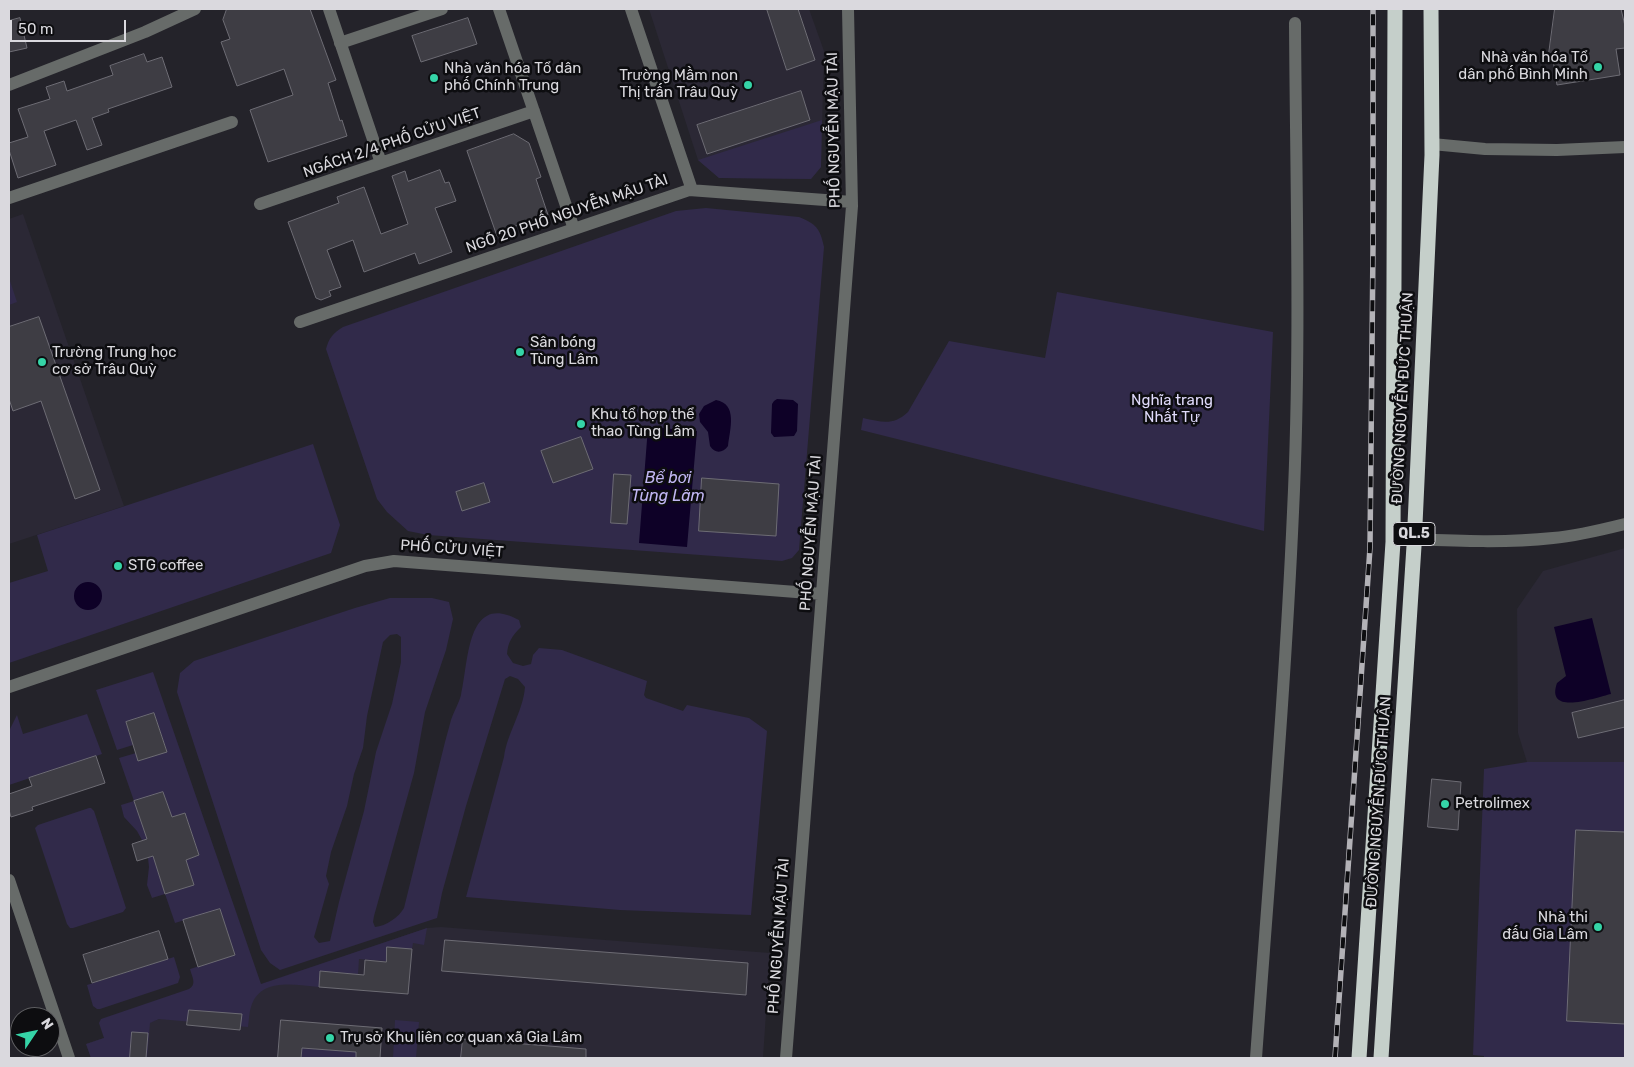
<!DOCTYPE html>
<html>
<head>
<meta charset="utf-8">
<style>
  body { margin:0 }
  #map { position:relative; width:1634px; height:1067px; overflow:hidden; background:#24232a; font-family:Rubik,sans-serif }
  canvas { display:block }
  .frame { position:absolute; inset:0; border:10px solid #dad9de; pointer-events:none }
  .north { position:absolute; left:10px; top:1007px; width:50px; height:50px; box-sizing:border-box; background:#0d0d10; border:1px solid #5f5f62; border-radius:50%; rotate:56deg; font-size:14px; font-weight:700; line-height:20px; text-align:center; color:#dad9de }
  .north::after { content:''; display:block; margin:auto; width:18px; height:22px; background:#35d4a7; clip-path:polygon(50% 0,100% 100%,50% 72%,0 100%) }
  .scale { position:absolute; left:10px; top:20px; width:116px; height:22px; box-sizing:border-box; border:2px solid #dad9de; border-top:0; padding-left:6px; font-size:15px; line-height:18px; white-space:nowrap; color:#dad9de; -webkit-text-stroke:4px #0d0d10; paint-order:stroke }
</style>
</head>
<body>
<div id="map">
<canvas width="1634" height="1067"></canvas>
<div class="frame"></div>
<div class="north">N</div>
<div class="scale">50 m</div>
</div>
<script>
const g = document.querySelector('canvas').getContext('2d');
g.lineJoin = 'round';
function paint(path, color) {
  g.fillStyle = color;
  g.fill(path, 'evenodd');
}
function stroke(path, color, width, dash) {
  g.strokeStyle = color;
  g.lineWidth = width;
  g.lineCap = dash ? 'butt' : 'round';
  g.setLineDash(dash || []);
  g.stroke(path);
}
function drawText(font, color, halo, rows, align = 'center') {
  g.font = font + ' Rubik,sans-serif';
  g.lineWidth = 5;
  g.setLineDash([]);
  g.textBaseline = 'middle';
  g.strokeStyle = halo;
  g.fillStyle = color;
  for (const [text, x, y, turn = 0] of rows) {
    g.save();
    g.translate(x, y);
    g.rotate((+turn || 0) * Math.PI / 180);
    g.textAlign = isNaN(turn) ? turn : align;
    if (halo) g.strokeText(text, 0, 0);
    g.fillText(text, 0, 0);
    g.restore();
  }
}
paint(new Path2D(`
  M649 9H809L824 51 821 167 811 179 719 178 698 160Z
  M23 214 124 506 9 544V219Z
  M1625 548V762H1527L1518 733 1517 609 1543 571Z
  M441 927 770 953 763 1058H91L86 1044 427 928Z`), '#2b2835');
paint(new Path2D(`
  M822 120 821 167 811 179 719 178 698 160Z
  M706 208 799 217C816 224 820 228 824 247L799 550 792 558 782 561 428 535 408 531 387 512 377 499 326 349C329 338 333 333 343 327L676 211Z
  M9 278 17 302 9 305Z
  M1057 292 1273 332 1264 531 861 430 863 418C882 422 893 426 908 412L949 341 1045 358Z
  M313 444 340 525 331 553 9 663V583L48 571 37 535Z
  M390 598H432L449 602 453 619 446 650 425 712 414 773 374 916 373 922 375 927C386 926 399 917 404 908L445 742C447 735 449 727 451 720 454 711 459 703 461 695 469 662 466 591 519 620L521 627C512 636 508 642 507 654L513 663 523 666 531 664 533 655 539 648 562 650 647 681 644 695 646 698 683 711 687 705 749 718 767 731 751 915 620 910 466 897 504 757C507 733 523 712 525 687L518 679 510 676 505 679 466 806 442 893 437 918 280 970 270 963 261 950 177 692 180 673 194 661 355 608ZM397 634 401 637V662L392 704 376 752 364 811 339 902 330 941 319 943 314 937 329 884 326 876 331 852 347 806 354 774 363 748 367 716 383 642 390 635Z
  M153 672 261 984 427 928 424 945 413 943 412 949 388 947 386 961 359 959 358 974 321 971 319 987C295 985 260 977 251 1007 249 1013 249 1020 248 1027L159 1019 150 1023 147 1058H91L86 1044 104 1038 99 1023 101 1019 189 989C197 984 192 977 190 969L235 955 220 909 175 923 165 894 152 898 147 885 149 867 148 858 153 856 165 894 194 885 186 860 199 855 185 813 172 817 163 792 135 801 147 839 142 840 137 831 124 817 121 805 134 801 119 758 136 753 139 761 167 751 154 713 126 722 133 745 117 750 96 690Z
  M87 714 102 754 9 785V731L17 715 23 734Z
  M1527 762H1625V1058H1484V1056L1473 1055 1484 769Z
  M89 808H91L94 811 126 908 123 912 73 928H70L67 924 35 828 38 825Z
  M174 957 180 977 178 983 100 1009H97L93 1006 87 985Z
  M395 1020 419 1022 416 1058H393Z
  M302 1048 356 1052V1058H301Z`), '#312a4a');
paint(new Path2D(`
  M777 399 793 400 798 404 797 431 794 436 774 437 771 433 772 404 774 401Z
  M716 400C738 404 730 429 728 446 723 453 715 454 710 446L708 432 700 422 699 414 704 406Z
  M648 427 697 431 687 547 639 543Z
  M74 596a14 14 0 1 1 28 0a14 14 0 1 1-28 0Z
  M1592 618 1611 694C1597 697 1545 717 1557 683L1566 676 1554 627Z`), '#0e0127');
const building = new Path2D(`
  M227 9H310L336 80 328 83 340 121 342 120 347 136 268 162 250 110 293 95 284 69 237 86 221 42 230 39 223 20Z
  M767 9H798L815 60 787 70Z
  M1555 9H1621L1625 26V48L1616 49 1620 75 1557 85 1553 60 1548 61Z
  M20 18 27 48 9 52V21Z
  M468 18 477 44 421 62 412 36Z
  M144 54 147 62 162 57 172 87 108 109 109 112 92 118 102 145 87 150 76 120 44 131 56 165 18 178 9 150V143L28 137 18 109 50 99 46 87 64 81 67 91 113 75 110 66Z
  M801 91 810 120 707 154 697 125Z
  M514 134 529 143 541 177 536 179 548 215 507 229 508 232 497 236 467 151Z
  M440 170 445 183 449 182 456 201 435 208 452 252 419 264 415 253 364 272 353 240 327 250 341 287 329 291 331 296 321 300 316 298 288 222 339 203 337 197 364 187 381 234 408 224 392 176 405 171 408 181Z
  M39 317 100 490 75 499 41 401 13 411 9 399V327Z
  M581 437 593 469 553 483 541 451Z
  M614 474 631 475 627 524 611 523Z
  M702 478 779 484 776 536 699 531Z
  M484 483 490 502 462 511 456 492Z
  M1625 700V727L1578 738 1572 713Z
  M154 713 167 752 138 761 126 722Z
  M96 756 105 783 32 807 33 810 11 817 9 810V794L32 786 29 778Z
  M1432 779 1461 782 1458 830 1428 827Z
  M163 792 172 817 185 813 199 855 186 860 194 885 165 894 153 856 137 861 132 844 147 839 134 801Z
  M1576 830 1625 832V1024L1567 1021Z
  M220 909 235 955 198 967 183 920Z
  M159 931 168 959 92 983 83 955Z
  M445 940 748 963 746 995 442 971Z
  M387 947 412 949 408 994 319 987 320 971 364 975 365 960 386 962Z
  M189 1010 242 1014 240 1030 187 1025Z
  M281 1020 382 1028 380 1058H356V1052L302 1048 301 1058H278Z
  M132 1032 148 1033 146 1058H130Z
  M463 1039 586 1049V1058H461Z`);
paint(building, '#3e3d44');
stroke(building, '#6d6c74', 1);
stroke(new Path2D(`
  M329 9 381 163
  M499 9 574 229
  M631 9 692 190
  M340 43 442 9
  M9 85 145 32 195 9
  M1432 144 1485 149 1557 150 1625 147
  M9 198 232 122
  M260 204 534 111
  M300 322 689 190 852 202
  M1414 539C1460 541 1506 543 1553 538 1577 536 1601 530 1625 524
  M9 687 365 566 394 561 822 594
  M9 880 69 1058
  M786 1058 852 206 848 9
  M1256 1058C1269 876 1285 694 1293 512 1301 349 1296 186 1295 23`), '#676b69', 12);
stroke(new Path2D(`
  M1359 1058 1393 542 1395 9
  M1381 1058 1414 546 1432 155 1431 9`), '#c5cfca', 15);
const rail = new Path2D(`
  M1335 1058 1370 548 1373 246V9`);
stroke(rail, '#b3b2b7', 5.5);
stroke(rail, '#0d0d10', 4, [11]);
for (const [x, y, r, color] of [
  [1598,67,5,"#35d4a7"],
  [434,78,5,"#35d4a7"],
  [748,85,5,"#35d4a7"],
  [520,352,5,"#35d4a7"],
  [42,362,5,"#35d4a7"],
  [581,424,5,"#35d4a7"],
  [118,566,5,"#35d4a7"],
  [1445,804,5,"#35d4a7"],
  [1598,927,5,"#35d4a7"],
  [330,1038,5,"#35d4a7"]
]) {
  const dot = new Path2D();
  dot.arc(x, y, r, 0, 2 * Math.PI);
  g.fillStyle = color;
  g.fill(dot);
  stroke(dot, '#0d0d10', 2);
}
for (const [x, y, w] of [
  [1414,534,42]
]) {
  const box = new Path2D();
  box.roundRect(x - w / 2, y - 11.5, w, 23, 4);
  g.fillStyle = '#0d0d10';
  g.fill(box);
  stroke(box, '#dad9de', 1);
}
drawText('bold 14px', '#dad9de', null, [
  ["QL.5",1414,534]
]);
drawText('15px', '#dad9de', '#0d0d10', [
  ["Nhà văn hóa Tổ",1588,58,"right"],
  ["dân phố Bình Minh",1588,75,"right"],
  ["Nhà văn hóa Tổ dân",444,69],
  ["phố Chính Trung",444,86],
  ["Trường Mầm non",738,76,"right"],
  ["Thị trấn Trâu Quỳ",738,93,"right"],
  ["Sân bóng",530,343],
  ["Tùng Lâm",530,360],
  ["Trường Trung học",52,353],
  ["cơ sở Trâu Quỳ",52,370],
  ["Khu tổ hợp thể",591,415],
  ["thao Tùng Lâm",591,432],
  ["STG coffee",128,566],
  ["Petrolimex",1455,804],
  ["Nhà thi",1588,918,"right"],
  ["đấu Gia Lâm",1588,935,"right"],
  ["Trụ sở Khu liên cơ quan xã Gia Lâm",340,1038]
], 'left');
drawText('15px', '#dad9de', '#0d0d10', [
  ["PHỐ NGUYỄN MẬU TÀI",834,130,-91],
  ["NGÁCH 2/4 PHỐ CỬU VIỆT",392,143,-19],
  ["NGÕ 20 PHỐ NGUYỄN MẬU TÀI",567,214,-19],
  ["ĐƯỜNG NGUYỄN ĐỨC THUẬN",1403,398,-87],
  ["PHỐ NGUYỄN MẬU TÀI",811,533,-86],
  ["PHỐ CỬU VIỆT",452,549,4],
  ["ĐƯỜNG NGUYỄN ĐỨC THUẬN",1379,802,-86],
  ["PHỐ NGUYỄN MẬU TÀI",779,936,-86]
]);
drawText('15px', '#dfdafa', '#0d0d10', [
  ["Nghĩa trang",1172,401],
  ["Nhất Tự",1172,418]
]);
drawText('italic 16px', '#c2b7f4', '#0d0d10', [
  ["Bể bơi",668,478],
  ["Tùng Lâm",668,496]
]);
</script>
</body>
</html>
